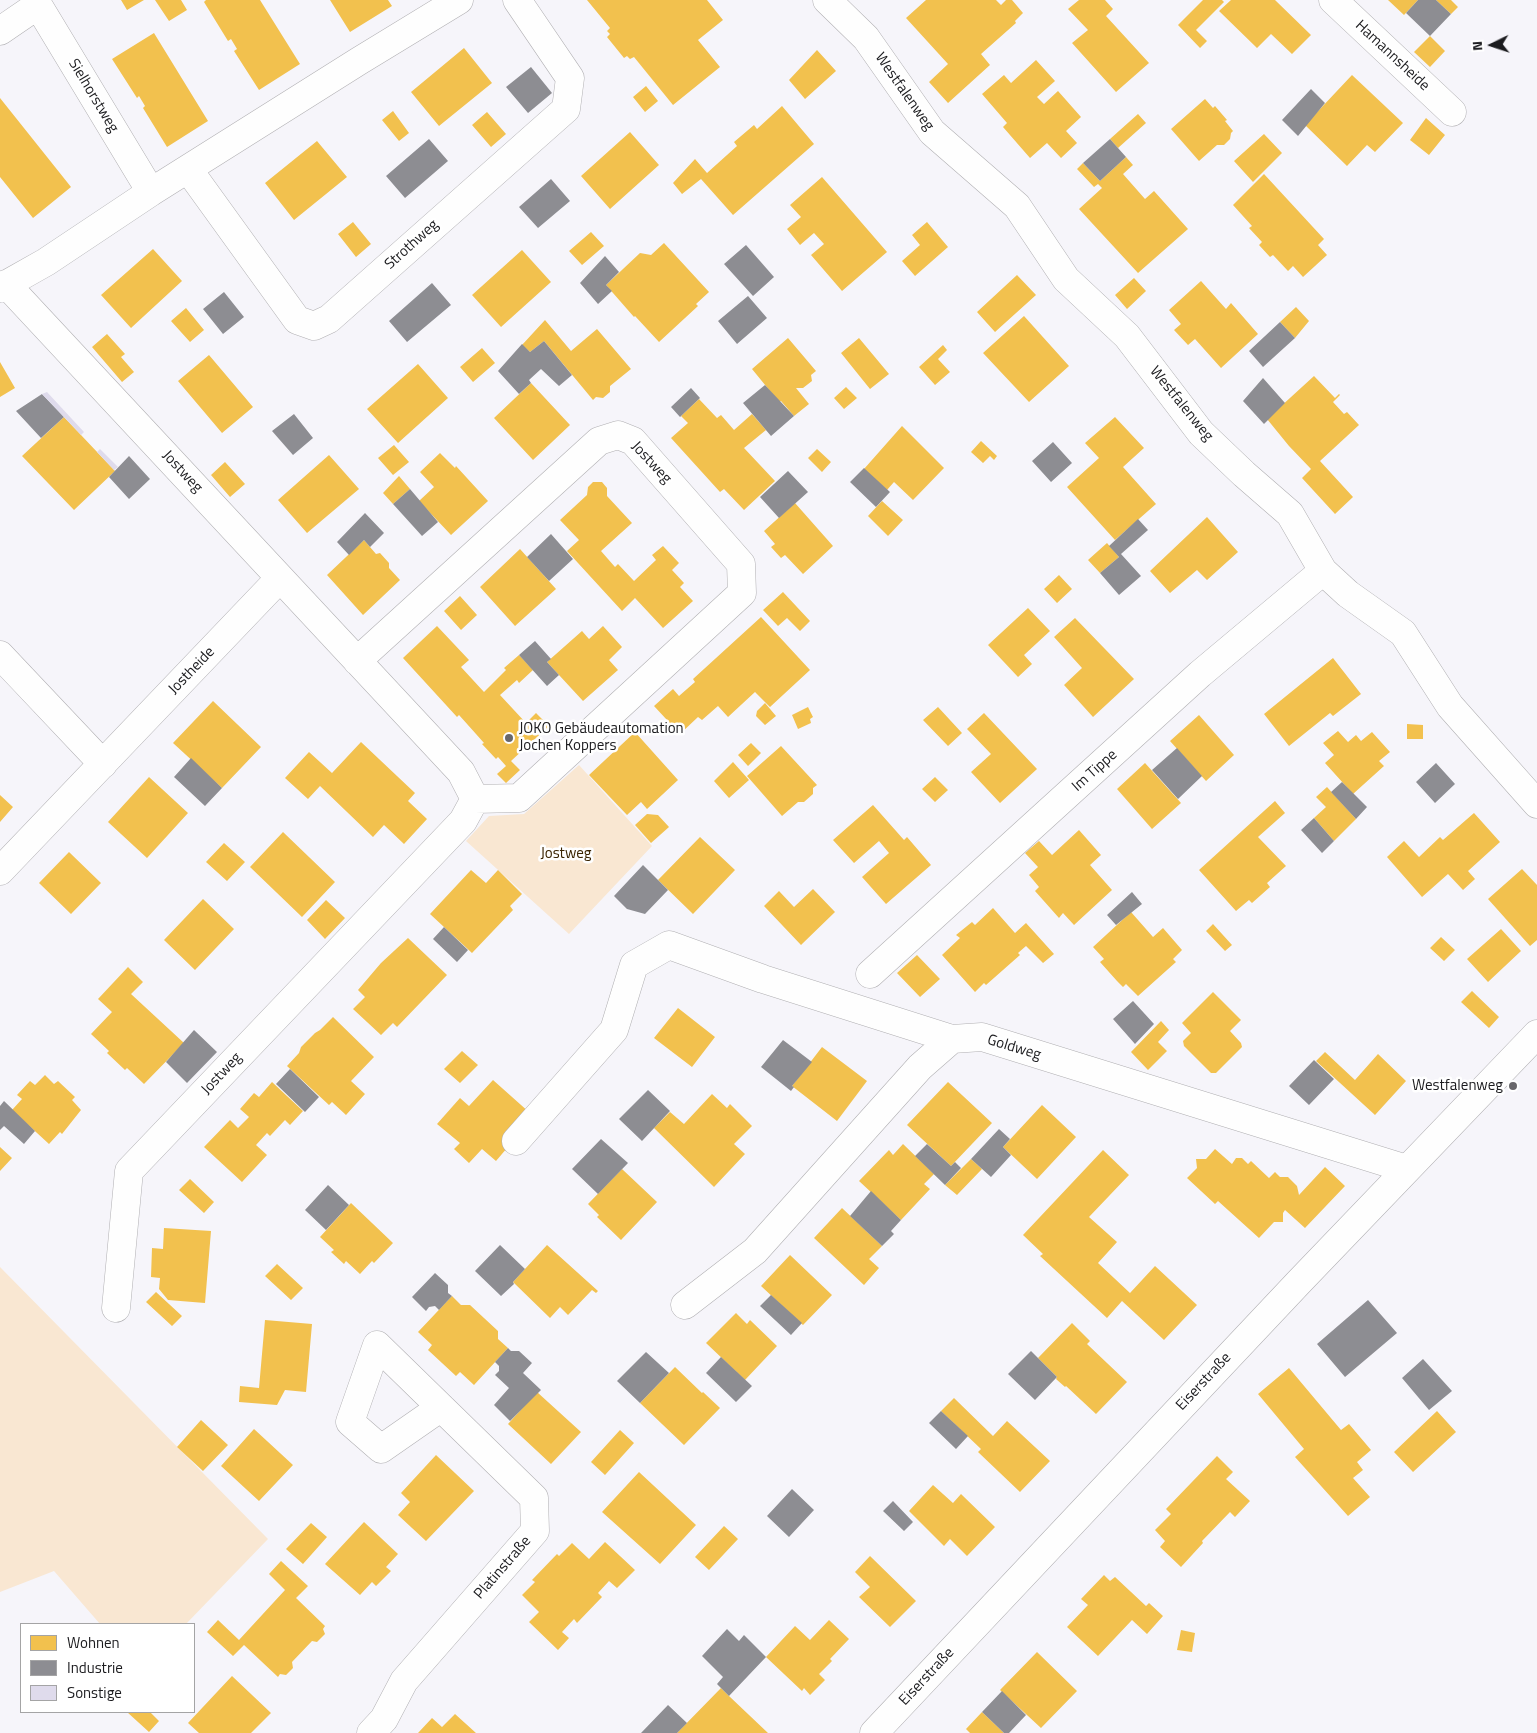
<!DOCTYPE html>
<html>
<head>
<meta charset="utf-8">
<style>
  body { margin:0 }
  #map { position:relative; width:1537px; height:1733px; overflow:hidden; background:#f6f5fa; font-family:"Titillium Web",sans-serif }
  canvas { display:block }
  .legend { position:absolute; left:20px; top:1623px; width:175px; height:90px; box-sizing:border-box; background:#fff; border:1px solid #a4a4a5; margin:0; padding:6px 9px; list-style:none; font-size:15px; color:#1b1b1e }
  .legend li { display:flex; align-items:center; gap:10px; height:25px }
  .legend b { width:25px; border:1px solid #a4a4a5 }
  .north { position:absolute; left:1467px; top:20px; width:50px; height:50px; -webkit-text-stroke:4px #fff; paint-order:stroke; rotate:266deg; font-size:14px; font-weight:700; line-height:20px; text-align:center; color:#1b1b1e }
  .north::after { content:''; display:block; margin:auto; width:18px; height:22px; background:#1b1b1e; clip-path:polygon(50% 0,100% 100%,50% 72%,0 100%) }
</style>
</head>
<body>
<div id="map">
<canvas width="1537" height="1733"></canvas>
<ul class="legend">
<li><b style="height:14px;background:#f2c14e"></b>Wohnen</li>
<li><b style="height:14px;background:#8d8d92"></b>Industrie</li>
<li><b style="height:14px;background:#dfdbec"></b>Sonstige</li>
</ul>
<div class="north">N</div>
</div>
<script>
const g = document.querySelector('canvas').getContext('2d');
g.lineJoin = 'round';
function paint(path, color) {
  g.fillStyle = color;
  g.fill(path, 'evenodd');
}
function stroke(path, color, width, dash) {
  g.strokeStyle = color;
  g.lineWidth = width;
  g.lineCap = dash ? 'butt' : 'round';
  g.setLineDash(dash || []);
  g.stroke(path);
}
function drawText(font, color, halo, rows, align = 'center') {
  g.font = font + ' "Titillium Web",sans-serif';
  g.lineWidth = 5;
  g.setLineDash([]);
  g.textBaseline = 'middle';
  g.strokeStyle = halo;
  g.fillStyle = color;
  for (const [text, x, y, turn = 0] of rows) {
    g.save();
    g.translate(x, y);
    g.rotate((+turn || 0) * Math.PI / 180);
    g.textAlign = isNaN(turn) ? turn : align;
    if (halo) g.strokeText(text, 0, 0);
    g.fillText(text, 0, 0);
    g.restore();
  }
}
paint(new Path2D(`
  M579 765 652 846 569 934 466 841 489 816 524 814Z
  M0 1267 268 1539 186 1624H100L54 1571 0 1592Z`), '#f9e7d2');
paint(new Path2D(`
  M121 0H144L127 10Z
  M155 0H181L187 10 169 21Z
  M206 0H260L300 64 259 90 234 51 237 49 231 39 228 41 204 2Z
  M330 0H388L392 6 350 32Z
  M587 0H707L723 20 698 40 720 67 673 105 634 57 630 59 627 56 624 58 607 37 610 34 607 31 610 28Z
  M926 0H996L1001 5 1006 0H1012L1023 13 1015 21 1016 23 981 54 990 65 948 103 929 82 948 64 906 18Z
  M1079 0H1105L1113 9 1106 16 1149 63 1116 92 1072 43 1088 30 1068 9Z
  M1203 0H1222L1224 2 1196 30 1207 41 1200 48 1178 25Z
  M1231 0H1275L1311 35 1292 54 1271 34 1257 48 1219 11Z
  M1388 0H1418L1404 15Z
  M1436 0H1451L1458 7 1451 14Z
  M154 33 208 121 167 147 143 108 145 106 139 96 137 98 112 59Z
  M1430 36 1445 51 1430 67 1414 52Z
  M464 48 492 83 439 126 411 92Z
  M817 50 836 71 805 99 789 80Z
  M1036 60 1055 81 1037 97 1044 104 1058 91 1081 117 1066 131 1077 143 1061 158 1047 143 1030 158 1003 127 1007 123 982 94 1004 75 1011 83Z
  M1352 75 1403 123 1375 152 1367 145 1347 166 1305 125Z
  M646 86 658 101 645 112 633 97Z
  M0 98 71 187 33 218 0 177Z
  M1205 99 1213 108 1215 106 1227 120 1225 121 1233 131 1231 133 1230 139 1224 145H1217L1199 161 1171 129Z
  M782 106 814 144 733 215 701 179 682 194 673 183 695 159 707 173 737 146 734 142 754 125 757 129Z
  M393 111 409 133 399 141 382 120Z
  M487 112 506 134 491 147 472 125Z
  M1138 114 1146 123 1118 148 1110 139Z
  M1426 118 1445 135 1429 155 1410 140Z
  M630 132 659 165 610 209 581 176Z
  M1264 134 1282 153 1253 182 1234 161Z
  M317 141 347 177 294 220 265 183Z
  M1126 157 1133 165 1123 174 1145 199 1154 191 1188 229 1138 273 1079 209 1102 188 1098 184 1094 187 1077 169 1083 163 1100 181Z
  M1264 174 1324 239 1318 245 1327 255 1303 277 1293 266 1288 271 1273 255 1270 257 1259 245 1262 242 1249 228 1252 226 1233 205Z
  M822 177 887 252 842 291 811 255 824 244 814 233 800 245 787 229 801 217 790 205Z
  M353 222 371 244 356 257 338 234Z
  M927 222 948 247 915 276 902 261 920 245 912 235Z
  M591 232 604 246 582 265 569 251Z
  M664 243 709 292 696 304 698 306 659 342 635 316 634 317 606 285 640 253 651 255Z
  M153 249 182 281 131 328 101 295Z
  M522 250 551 282 501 327 472 295Z
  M1017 275 1036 295 995 332 977 312Z
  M1134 278 1146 291 1127 309 1115 295Z
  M1201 281 1226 309 1231 303 1258 334 1221 368 1195 339 1188 345 1174 330 1181 324 1169 310Z
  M1296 307 1309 321 1295 338 1280 322Z
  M186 308 204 330 190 342 171 321Z
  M1024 316 1069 366 1029 402 983 353Z
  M545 320 571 351 597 329 631 369 610 386V392L603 398 596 397 593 400 544 341 530 352 522 345Z
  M107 334 125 354 121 357 134 372 122 382 92 347Z
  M788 338 816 371 811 375 812 381 803 388H796L809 404 794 416 781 401 779 402 752 369Z
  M859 338 889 374 870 389 841 353Z
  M943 345 947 350 938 359 950 372 935 385 919 367Z
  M482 348 495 363 473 382 460 367Z
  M209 355 253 407 222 433 178 381Z
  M0 362 15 388 0 397Z
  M418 364 448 398 398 443 367 409Z
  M1314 376 1335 398 1339 394 1340 395 1333 402 1344 414 1347 412 1359 425 1320 461 1353 497 1335 514 1302 478 1311 469 1289 446 1267 419Z
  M531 383 570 425 533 460 494 418Z
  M846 387 857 398 844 409 834 398Z
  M699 399 717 418 721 415 734 430 752 414 766 430 744 448 775 481 744 510 724 489 720 492 671 438 688 423 681 416Z
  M64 417 115 471 74 510 22 456Z
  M1115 417 1144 448 1123 467 1156 504 1115 540 1067 487 1099 458 1085 443Z
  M902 426 944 468 913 500 894 482 887 490 864 469Z
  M981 441 997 456 994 460 990 456 983 463 971 452Z
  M394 445 409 462 393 475 378 458Z
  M817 449 831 462 822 472 808 458Z
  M440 453 455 468 456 466 488 501 451 535 419 501 434 487 420 472Z
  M329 455 359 489 307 533 278 500Z
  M225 462 245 484 230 497 211 475Z
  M399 476 410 489 393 504 383 493Z
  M593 482H602L607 488V496L632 523 601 551 615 567 618 564 634 581 656 560 652 555 663 546 679 563 672 570 684 583 680 587 693 601 663 628 635 598 622 611 567 551 579 540 560 520 587 495 588 487Z
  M882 501 903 520 888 536 868 516Z
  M795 503 833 546 803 574 785 555 781 558 771 547 775 544 764 531Z
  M1207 517 1238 552 1207 580 1197 570 1170 593 1150 571Z
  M364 540 376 554 380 553 389 563V568L400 580 363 615 327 575Z
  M1107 543 1119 557 1100 573 1088 560Z
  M520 549 556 589 515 626 480 587Z
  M1059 575 1072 589 1057 603 1044 589Z
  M783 592 810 621 800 631 787 618 778 626 763 610Z
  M460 596 477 615 461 630 444 611Z
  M1028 608 1050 631 1024 655 1032 664 1018 677 988 645Z
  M761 617 810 670 770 707 755 692 728 717 718 706 702 720 698 717 680 734 654 706 673 689 679 696 695 682 693 679Z
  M1075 618 1134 679 1093 717 1064 685 1082 668 1054 637Z
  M437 626 469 660 461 667 484 692 506 670 504 668 519 655 533 670 519 683 517 680 500 695 526 723 536 713 549 726 511 761 520 770 506 783 497 774 506 766 498 757 496 759 482 744 484 743 476 734 459 715 457 717 403 658Z
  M603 626 622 647 609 660 618 670 583 701 547 662 582 631 589 639Z
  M1333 658 1361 694 1333 716 1330 713 1289 746 1264 714Z
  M213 701 261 747 222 788 173 743Z
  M765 703 776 716 765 725 756 716 757 711Z
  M808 707 813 717 810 719 811 723 798 729 792 715Z
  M938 707 962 733 948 746 923 720Z
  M984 713 1037 769 1000 803 971 772 991 754 967 729Z
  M1199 715 1234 755 1206 781 1170 741Z
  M1407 724 1423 725V739H1407Z
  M1338 731 1348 742 1356 735 1361 741 1372 732 1390 752 1379 761 1384 766 1353 794 1325 763 1334 755 1323 743Z
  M635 732 678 780 647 809 641 802 627 815 589 775Z
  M361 742 415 793 408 801 427 819 404 844 384 825 373 837 320 786 308 799 285 778 309 752 332 773Z
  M751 743 761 753 748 766 738 755Z
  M781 746 817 785 813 788V794L804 802H798L782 816 747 776Z
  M733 762 749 780 729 798 714 781Z
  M1145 763 1181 803 1152 829 1117 789Z
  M149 777 188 813 147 858 108 822Z
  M935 777 948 790 935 802 922 789Z
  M1327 787 1356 819 1334 841 1314 818 1326 807 1316 797Z
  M0 795 13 807 0 822Z
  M1275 801 1285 813 1258 837 1286 866 1267 883 1270 887 1252 903 1249 900 1236 911 1199 870Z
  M873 805 904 840 907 837 931 865 886 904 862 877 889 853 879 841 854 863 833 840Z
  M1474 813 1500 842 1468 871 1475 879 1463 890 1448 874 1422 897 1387 857 1404 841 1419 857 1440 837 1443 840Z
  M647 814 658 815 669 827 651 843 635 825Z
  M1079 830 1101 855 1090 865 1112 890 1074 925 1063 913 1059 918 1035 891 1039 887 1029 875 1038 867 1025 853 1039 841 1052 855Z
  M283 832 335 882 302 917 250 867Z
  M700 837 735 870 693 914 658 880Z
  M224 843 245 862 227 881 206 862Z
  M69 852 101 883 71 914 39 883Z
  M1522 869 1537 885V940L1530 946 1488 899Z
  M471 870 486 883 498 870 522 894 510 906 513 910 472 953 430 914Z
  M813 889 835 912 801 945 764 906 779 891 794 907Z
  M203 899 234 929 195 970 164 940Z
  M326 900 345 918 325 939 307 920Z
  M993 908 1015 933 1026 923 1054 954 1043 963 1026 946 1018 953 1020 955 986 985 984 983 975 992 942 955 960 938 956 935 972 922 975 925Z
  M1131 912 1153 937 1163 928 1182 950 1173 959 1176 962 1138 996 1126 984 1123 987 1117 981 1100 962 1104 959 1093 947Z
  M1213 924 1232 945 1225 951 1206 931Z
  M1501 929 1521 951 1488 982 1467 959Z
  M1441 937 1455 950 1444 961 1430 948Z
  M408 938 447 975 397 1027 393 1023 381 1035 353 1009 365 997 358 990 381 963Z
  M917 955 940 979 920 997 897 973Z
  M128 967 143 982 131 994 184 1043 144 1084 127 1068 125 1070 107 1053 109 1051 91 1034 112 1012 98 999Z
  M1472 991 1499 1017 1489 1028 1461 1002Z
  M1213 992 1241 1020 1230 1031 1241 1043 1242 1047 1216 1073H1211L1184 1046 1183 1041 1191 1033 1182 1023Z
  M678 1008 715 1037 692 1067 654 1038Z
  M333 1017 374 1057 351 1081 365 1094 346 1115 332 1102 329 1105 287 1066 299 1053 301 1047 315 1033 320 1030Z
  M1161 1021 1169 1030 1158 1042 1167 1051 1148 1070 1131 1052Z
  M822 1047 867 1081 837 1121 792 1086Z
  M462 1051 478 1065 460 1083 444 1069Z
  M1325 1052 1355 1080 1378 1054 1406 1081 1375 1115 1316 1061Z
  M45 1075 54 1084 58 1081 75 1097 72 1100 81 1110 62 1134 60 1132 49 1144 12 1110 22 1099 17 1095 30 1081 35 1085Z
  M493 1080 530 1113 513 1141 496 1161 482 1149 469 1163 454 1149 460 1143 437 1124 460 1098 469 1106Z
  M272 1082 303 1111 290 1125 285 1120 270 1136 267 1133 256 1145 267 1155 242 1182 204 1147 230 1120 238 1128 249 1117 240 1109 254 1093 259 1097Z
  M948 1082 992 1123 951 1166 907 1125Z
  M712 1094 727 1108 730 1104 752 1126 734 1144 745 1154 714 1187 654 1128 670 1112 684 1124Z
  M1042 1105 1076 1137 1037 1179 1003 1147Z
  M903 1144 934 1174 924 1184 930 1189 901 1220 859 1181 889 1150 893 1155Z
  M0 1147 12 1158 0 1171Z
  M1215 1149 1232 1164 1236 1158H1242L1248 1164 1251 1161 1269 1178 1275 1172 1280 1177H1288L1297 1186 1299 1195 1325 1167 1345 1186 1305 1228 1285 1210 1283 1213V1222H1274L1259 1238 1218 1201 1215 1204 1187 1178 1197 1168 1196 1159H1206Z
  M1103 1150 1129 1175 1089 1217 1117 1242 1098 1263 1130 1293 1155 1266 1197 1305 1164 1340 1122 1301 1107 1318 1040 1256 1043 1254 1023 1235Z
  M971 1159 982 1169 957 1195 945 1185Z
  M622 1169 657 1202 621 1240 597 1217 599 1215 588 1204Z
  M190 1179 214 1202 204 1213 179 1190Z
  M351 1203 393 1243 374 1263 372 1261 360 1274 346 1261 344 1264 331 1252 334 1250 320 1237Z
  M842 1208 882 1246 869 1259 879 1268 864 1285 814 1238Z
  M164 1228 211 1231 205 1303 168 1300 159 1289 160 1278 151 1277 152 1248 163 1249Z
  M547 1245 598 1291 596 1293 592 1290 568 1315 560 1307 550 1318 513 1282Z
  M790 1255 832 1295 803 1325 761 1286Z
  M277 1264 303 1288 291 1300 265 1276Z
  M156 1292 182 1316 172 1326 146 1302Z
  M452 1296 461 1305H470L498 1331V1339L508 1348 474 1385 460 1372 456 1376 428 1350 432 1345 418 1332Z
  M736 1313 747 1324 750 1320 777 1346 745 1380 706 1343Z
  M265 1320 312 1324 306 1392 285 1390 277 1405 239 1402 240 1386 259 1388Z
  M1072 1323 1090 1341 1087 1344 1127 1382 1096 1414 1066 1386 1065 1387 1056 1379 1057 1377 1038 1358Z
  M675 1367 702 1393 703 1392 720 1408 684 1445 640 1403Z
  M1289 1368 1341 1430 1349 1424 1371 1450 1357 1462 1363 1470 1353 1478 1370 1497 1348 1516 1295 1457 1304 1449 1258 1394Z
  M537 1392 581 1432 551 1464 508 1424Z
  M954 1398 993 1436 1007 1421 1050 1461 1020 1492 978 1452 981 1449 941 1411Z
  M1437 1411 1456 1432 1413 1472 1394 1452Z
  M201 1420 228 1445 203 1471 177 1447Z
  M254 1429 293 1465 259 1501 221 1466Z
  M620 1430 634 1443 605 1475 591 1462Z
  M436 1455 474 1491 426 1541 398 1515 410 1502 401 1493Z
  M1217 1456 1233 1472 1226 1479 1250 1501 1235 1517 1230 1512 1202 1541 1203 1543 1181 1567 1160 1547 1165 1541 1155 1530 1171 1514 1166 1509Z
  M639 1472 696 1525 660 1564 602 1512Z
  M933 1485 953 1503 961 1494 995 1527 967 1556 950 1539 944 1546 909 1511Z
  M364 1522 398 1554 386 1567 391 1571 376 1586 372 1582 360 1595 325 1564Z
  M311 1523 327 1537 303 1564 286 1549Z
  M724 1526 738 1539 709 1570 695 1557Z
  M605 1542 635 1570 617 1588 609 1581 598 1593 602 1597 577 1623 574 1619 562 1632 569 1638 558 1650 529 1622 539 1612 522 1595 535 1582 532 1580 557 1554 559 1556 572 1543 589 1559Z
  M870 1556 916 1601 890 1627 859 1597 870 1587 855 1572Z
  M281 1561 308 1586 296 1598 325 1626 323 1629 325 1634 317 1642 312 1641 292 1662 293 1668 286 1675 280 1674 278 1677 244 1645 233 1656 207 1632 218 1620 239 1640 285 1590 269 1574Z
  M1104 1575 1110 1581 1115 1577 1146 1606 1149 1603 1163 1616 1147 1634 1132 1620 1098 1656 1067 1627 1088 1605 1081 1599Z
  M829 1620 849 1639 830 1659 832 1661 819 1674 825 1680 810 1695 804 1688 802 1691 766 1657 795 1626 810 1640Z
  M1181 1630 1195 1633 1192 1652 1177 1650Z
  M1037 1652 1077 1691 1041 1728 1000 1690Z
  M232 1676 271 1713 251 1733H199L188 1723Z
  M721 1688 729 1696 768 1733H677Z
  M127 1712H150L159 1721 149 1732Z
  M982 1712 1004 1733H970L966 1729Z
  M455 1714 476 1733H418L432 1718 442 1727Z`), '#f2c14e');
paint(new Path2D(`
  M1418 0H1436L1451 14 1430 36 1406 13Z
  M531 67 552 93 528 113 506 87Z
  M1311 89 1325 103 1298 136 1282 120Z
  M429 139 448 161 405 198 386 176Z
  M1110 139 1126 157 1100 181 1083 163Z
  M551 179 570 201 538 228 519 207Z
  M746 245 774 277 753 296 724 264Z
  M605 256 619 272 606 285 612 291 598 304 580 283Z
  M432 283 451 305 407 342 389 321Z
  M224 292 244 317 223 334 203 309Z
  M748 296 767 318 737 344 718 321Z
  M1280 322 1295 338 1263 367 1249 351Z
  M544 341 572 375 559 386 541 369 529 380 531 383 519 394 498 371 522 344 530 352Z
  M1263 378 1285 403 1264 424 1243 401Z
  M765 385 794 416 771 436 743 403Z
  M691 388 700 398 680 417 671 407Z
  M42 394 64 417 41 438 16 411Z
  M294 414 313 438 293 455 272 431Z
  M1053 442 1072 463 1051 482 1032 461Z
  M129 456 150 479 129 499 109 477Z
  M864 468 890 492 876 507 850 482Z
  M788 471 808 492 779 518 760 497Z
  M410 489 438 522 422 536 393 504Z
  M365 513 384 533 370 547 364 540 349 555 337 542Z
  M1138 519 1148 530 1121 554 1141 576 1119 595 1100 573 1119 557 1109 546Z
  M551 534 573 559 549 581 527 557Z
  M535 641 551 659 547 662 559 675 547 686 519 655Z
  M1177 748 1202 776 1178 799 1152 770Z
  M191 758 222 788 205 806 174 777Z
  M1436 763 1455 784 1435 803 1416 782Z
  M1342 782 1367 807 1356 819 1331 792Z
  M1314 818 1334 841 1322 853 1301 830Z
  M643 865 668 890 645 914 627 909 614 896Z
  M1132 892 1142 904 1116 925 1107 915Z
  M444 927 468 950 457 962 433 939Z
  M1133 1001 1154 1024 1135 1044 1113 1019Z
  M194 1030 217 1052 187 1083 166 1062Z
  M783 1040 812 1062 792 1086 794 1087 791 1091 761 1067Z
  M1314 1060 1334 1079 1309 1105 1289 1086Z
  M290 1069 319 1097 305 1112 276 1084Z
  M648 1090 670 1111 642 1141 619 1119Z
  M4 1101 35 1131 24 1144 4 1126 0 1130V1106Z
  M999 1129 1010 1139 1003 1147 1011 1155 991 1177 971 1159Z
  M601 1139 628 1163 598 1194 572 1169Z
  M927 1144 951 1166 955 1162 961 1168 945 1185 915 1156Z
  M328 1185 349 1205 326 1230 305 1210Z
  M871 1191 901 1220 891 1231 894 1234 882 1246 850 1216Z
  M500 1245 525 1269 513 1282 514 1284 501 1296 475 1271Z
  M435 1273 448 1285V1293L452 1296 439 1310 435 1306 429 1307 426 1311 412 1297Z
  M771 1295 802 1323 791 1335 760 1306Z
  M1368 1300 1397 1333 1345 1377 1317 1344Z
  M508 1348 511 1351H519L532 1363 523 1373 541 1390 510 1421 494 1405 509 1388 495 1375 499 1371V1366L495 1362Z
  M1031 1351 1057 1377 1035 1400 1008 1374Z
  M646 1352 669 1373 640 1403 617 1381Z
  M721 1357 752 1386 736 1402 706 1373Z
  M1423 1359 1452 1391 1429 1410 1402 1378Z
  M941 1411 968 1436 956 1449 929 1423Z
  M792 1489 814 1510 789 1537 767 1516Z
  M893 1501 913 1522 904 1531 883 1511Z
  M727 1629 739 1641 744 1635 766 1657 729 1696 717 1684 723 1677 702 1656Z
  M1002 1691 1026 1715 1009 1733H1004L982 1712Z
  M668 1705 687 1723 677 1733H641Z`), '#8d8d92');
paint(new Path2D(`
  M47 392 84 432 81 435 42 394Z
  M100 449 118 467 114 470 97 452Z`), '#dfdbec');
const minor = new Path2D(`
  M35 0 151 192
  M827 0 866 38 932 132 1017 206 1066 279 1127 336 1201 433 1244 474 1290 514 1323 571 1348 594 1403 633 1450 706 1537 804
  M1333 0 1452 112
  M0 31 38 5
  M188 169 297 320 314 326 329 319 566 109 570 78 517 0
  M6 284 461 772 475 799
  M0 288 46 262 151 192 359 61 459 0
  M0 655 103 764
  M0 871 280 578
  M870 974 1200 674 1323 571
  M516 1141 614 1030 634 965 669 945 763 979 952 1039
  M685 1305 755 1251 920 1067 952 1039 982 1037 1407 1169
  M116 1308 129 1171 463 821 475 799 519 798 742 593 741 564 633 441 618 435 599 441 357 661
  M371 1733 384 1719 404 1681 535 1531 534 1498 377 1345 350 1422 381 1449 440 1408
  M874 1733 1299 1282 1537 1034`);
stroke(minor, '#b0afb2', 29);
stroke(minor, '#fefefe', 28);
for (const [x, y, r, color] of [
  [509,738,5,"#68676b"],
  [1513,1086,5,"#68676b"]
]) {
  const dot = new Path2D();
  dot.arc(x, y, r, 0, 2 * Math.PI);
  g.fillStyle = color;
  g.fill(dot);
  stroke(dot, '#fff', 2);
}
drawText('15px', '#1b1b1e', '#fff', [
  ["Hamannsheide",1392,56,43],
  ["Westfalenweg",904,92,55],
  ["Sielhorstweg",93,96,59],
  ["Strothweg",412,245,-42],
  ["Westfalenweg",1181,404,51],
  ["Jostweg",651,463,47],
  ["Jostweg",182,472,47],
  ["Jostheide",192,671,-46],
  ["Im Tippe",1095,771,-42],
  ["Goldweg",1014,1048,17],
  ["Jostweg",222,1074,-47],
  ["Eiserstraße",1204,1382,-47],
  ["Platinstraße",503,1568,-49],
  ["Eiserstraße",927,1677,-47]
]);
drawText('15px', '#1b1b1e', '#fff', [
  ["JOKO Gebäudeautomation",519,729],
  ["Jochen Koppers",519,746],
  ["Westfalenweg",1503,1086,"right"]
], 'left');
drawText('15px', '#3a2402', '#fff', [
  ["Jostweg",566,854]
]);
</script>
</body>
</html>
